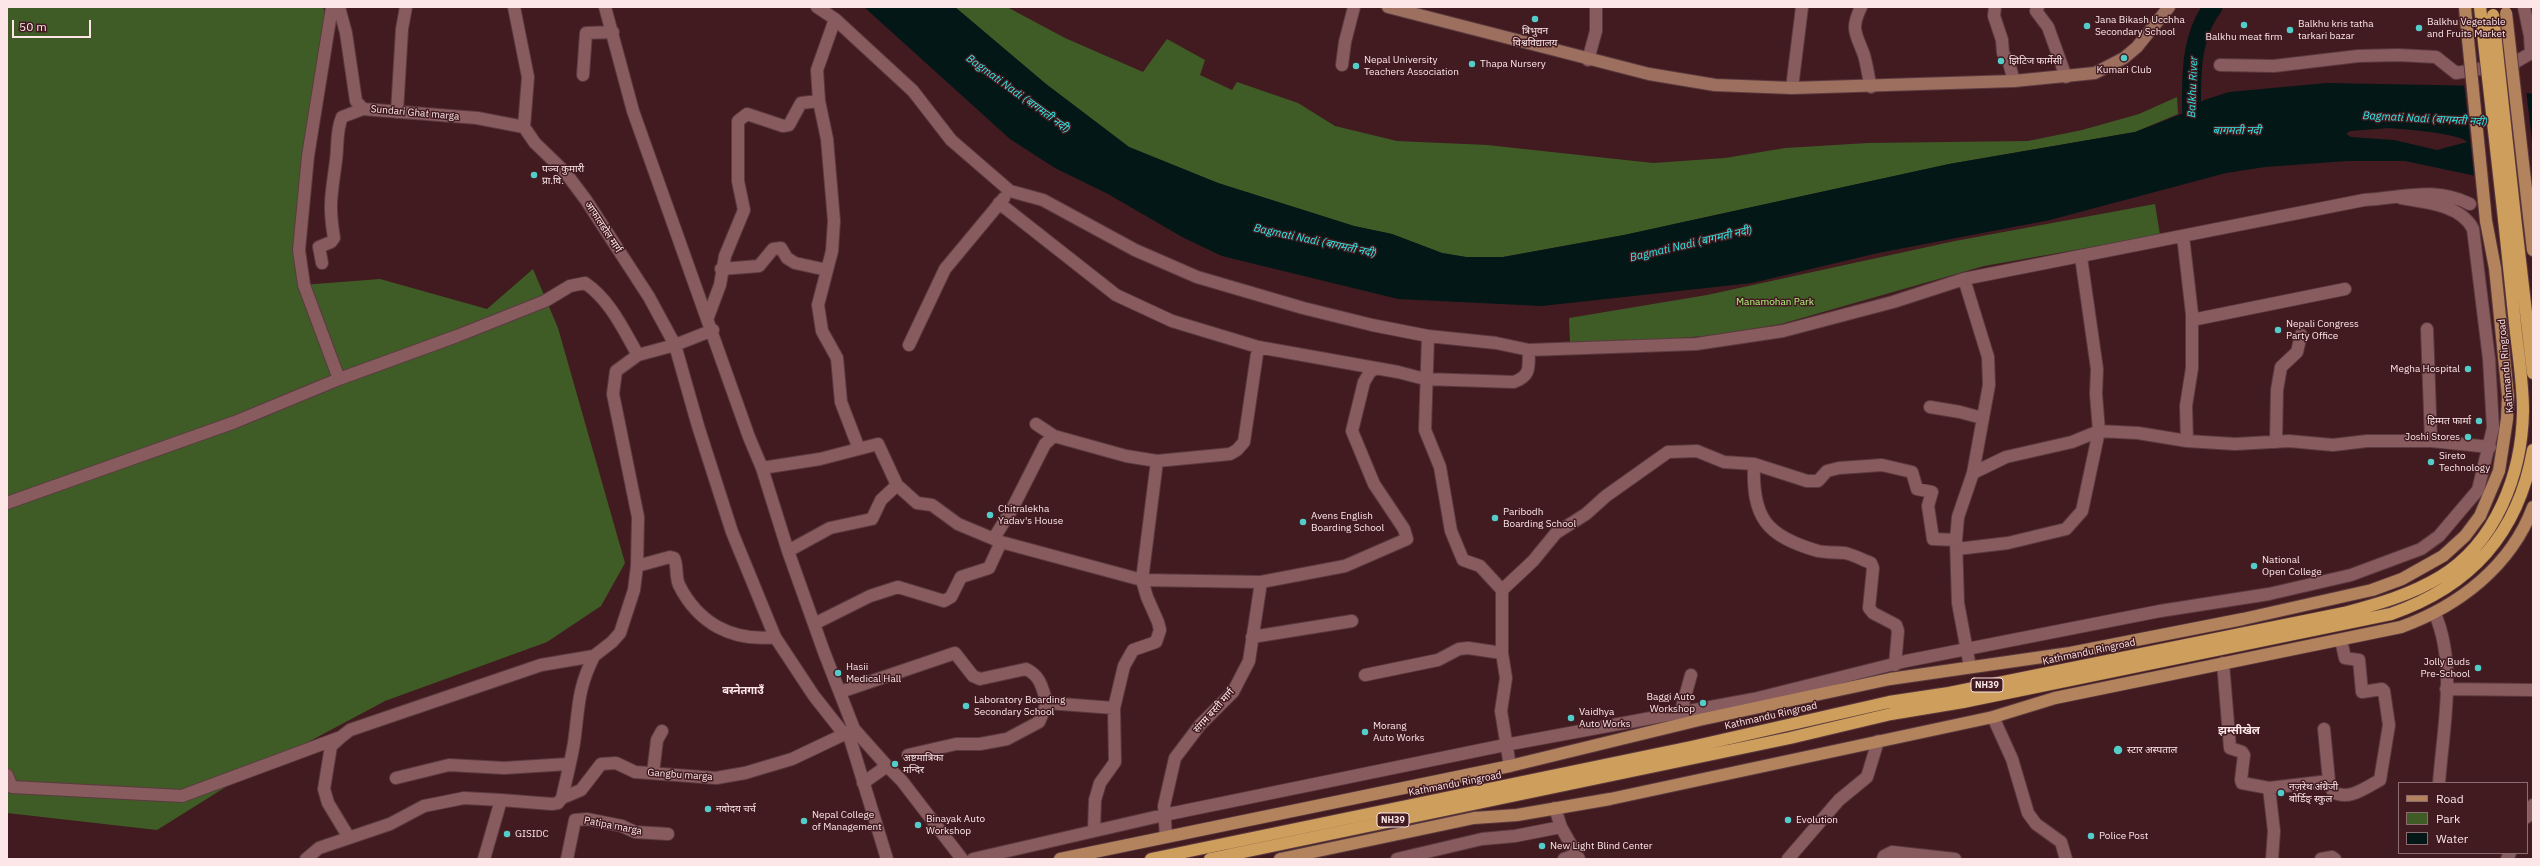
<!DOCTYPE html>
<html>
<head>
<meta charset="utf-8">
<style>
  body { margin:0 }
  #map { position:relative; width:2540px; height:866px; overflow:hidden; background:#421b20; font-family:"IBM Plex Sans",sans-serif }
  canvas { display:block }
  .frame { position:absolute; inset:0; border:8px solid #fce6e8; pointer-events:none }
  .legend { position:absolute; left:2398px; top:782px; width:130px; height:72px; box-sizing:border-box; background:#421b20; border:1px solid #8c6c70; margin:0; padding:5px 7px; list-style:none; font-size:12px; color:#fce6e8 }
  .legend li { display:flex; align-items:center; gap:8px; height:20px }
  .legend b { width:20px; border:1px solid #8c6c70 }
  .scale { position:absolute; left:12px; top:20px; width:79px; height:18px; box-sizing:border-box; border:2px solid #fce6e8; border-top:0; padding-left:5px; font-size:12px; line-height:14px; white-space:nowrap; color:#fce6e8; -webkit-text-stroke:3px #421b20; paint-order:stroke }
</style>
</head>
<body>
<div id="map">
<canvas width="2540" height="866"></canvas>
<div class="frame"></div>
<ul class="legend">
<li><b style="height:5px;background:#b2835d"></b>Road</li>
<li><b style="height:11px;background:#3f5c27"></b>Park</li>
<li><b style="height:11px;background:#021716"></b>Water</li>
</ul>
<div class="scale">50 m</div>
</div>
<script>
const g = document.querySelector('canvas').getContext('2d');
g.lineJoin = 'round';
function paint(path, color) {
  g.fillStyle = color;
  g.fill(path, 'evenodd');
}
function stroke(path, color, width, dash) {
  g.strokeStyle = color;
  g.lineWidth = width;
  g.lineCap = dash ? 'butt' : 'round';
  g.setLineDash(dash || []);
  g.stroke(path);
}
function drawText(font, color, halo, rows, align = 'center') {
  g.font = font + ' "IBM Plex Sans","Noto Sans Devanagari",sans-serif';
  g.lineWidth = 3;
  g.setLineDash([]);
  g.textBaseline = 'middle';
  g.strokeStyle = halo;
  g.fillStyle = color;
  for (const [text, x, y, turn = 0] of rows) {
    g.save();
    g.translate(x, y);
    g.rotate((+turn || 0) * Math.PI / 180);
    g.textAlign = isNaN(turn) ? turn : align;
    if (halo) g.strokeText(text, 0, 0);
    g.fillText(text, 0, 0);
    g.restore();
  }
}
paint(new Path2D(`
  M7 7H323L326 16 296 234 302 285 380 279 487 309 533 269 558 328 625 563 601 606 547 642 385 701 237 780 157 830 7 813Z
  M955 7H1007L1065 38 1143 72 1167 39 1205 60 1200 75 1232 90 1237 82 1298 103 1335 126 1397 141 1487 145 1653 163 1725 158 1785 148 1868 143 2028 141 2082 130 2139 114 2177 97 2178 114 2135 132 1949 164 1624 235 1503 257H1466L1442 253 1392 234 1354 226 1218 183 1129 147 1046 84Z
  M2155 204 2160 235 1984 266 1781 324 1715 335 1657 340 1570 342 1569 318 1707 295 1955 241Z`), '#3f5c27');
paint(new Path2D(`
  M864 7H955L1046 84 1129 147 1218 183 1354 226 1392 234 1442 253 1466 257H1503L1624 235 1949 164 2135 132 2192 110 2204 100 2229 92 2327 83 2487 86 2533 94V178L2495 180 2405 161H2347L2265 167 2226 173 2050 220 1878 253 1752 283 1542 306 1398 299 1222 256 1184 238 1108 194 1055 168 1010 139ZM2389 128C2402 129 2460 133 2467 142L2437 150 2394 140 2351 137 2346 134 2350 131Z`), '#021716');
paint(new Path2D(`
  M2464 84H2487L2526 89 2533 150V180L2495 182 2474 177Z`), '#421b20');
stroke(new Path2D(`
  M2192 135C2192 94 2186 42 2213 7`), '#021716', 19);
const street = new Path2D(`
  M332 7 308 156 299 250 304 285 339 379
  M339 7 346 33 356 101 363 109 477 118 524 127
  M514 7 528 77 524 127 535 143 565 172 586 200 649 297 675 345 713 330
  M605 7 633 111 749 437 762 468 788 551 824 652 854 729 887 766
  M817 7 835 19 913 91 951 140 1010 191 1043 200 1135 250 1197 277 1303 308 1372 325 1428 336 1496 343 1529 350 1696 344 1783 331 1893 302 1964 279 2364 200C2403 198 2433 186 2470 204
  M1861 7C1850 30 1856 33 1864 55 1867 65 1868 76 1871 87
  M1995 7 1994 16 2002 40 2003 53 2009 63 2014 81
  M2038 7 2036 11 2048 27 2066 77
  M2524 7 2530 36H2533
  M835 19 817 70 819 101 827 139 834 221 832 251 818 305 822 331 837 358 841 402 859 449
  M1588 60 1596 31V7
  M1342 65 1345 42 1354 7
  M2220 65 2274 66 2358 56 2398 55 2436 57 2456 73 2514 63 2531 53 2530 36
  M583 75 586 33 613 32
  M1792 88 1802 7
  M397 112 402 29 406 7
  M999 203 1116 295 1172 321 1258 347 1398 372 1425 379 1514 382C1532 375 1528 367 1529 350
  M2183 236 2192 314V368L2186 406 2187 441
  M322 263 319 247 331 242 334 238C328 203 332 193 336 160 338 145 336 131 342 117L363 109
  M721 269 759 266 773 249 781 248 787 258 795 263 827 270
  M1964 279 1988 357 1989 385 1973 473 1958 517 1956 540 1958 603 1970 667
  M708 317 720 285 725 256 744 210 738 181V121L747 114 783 126 789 125 801 103 819 101
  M2192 320 2345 289
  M2427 329 2431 441
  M1428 336 1425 430 1440 467 1451 531 1463 560 1480 566 1502 590V653L1506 678 1501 711 1510 766
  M909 345 945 269 1004 198
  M1930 407 1960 412 1982 418
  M1036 424 1054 436 1126 456 1157 461 1230 454 1237 450 1244 442 1258 347
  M2276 442 2277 390 2281 367 2297 352 2301 335
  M1754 464C1752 518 1766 536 1818 551 1827 553 1837 552 1845 553 1854 555 1863 560 1871 563L1873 568 1869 608 1873 613 1896 625 1898 631 1895 665
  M762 468 820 459 878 444 897 485 917 503 932 505 958 524 1001 542 1142 580 1261 582 1345 566 1407 539 1404 529 1374 484 1352 431 1364 382 1370 372 1376 368
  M1973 473 2006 457 2072 442 2099 431 2138 433 2187 441 2235 444 2289 441 2333 445 2367 441H2431L2490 447
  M7 503 235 422 339 379 457 336 545 301 570 286 585 283C610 300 623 329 638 355
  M994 538 1012 509 1045 444 1054 436
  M1957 549 2008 543 2066 529 2082 511 2099 431 2096 394 2097 369 2081 257
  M788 551 830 528 872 519 881 500 897 485
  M637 566 670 557 674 558C678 566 675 576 679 585 698 623 732 642 775 637
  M1502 590 1533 561 1556 533 1586 514 1606 496 1668 452 1697 451 1724 462 1754 464 1807 481H1818L1827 471 1839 468 1882 465 1912 472 1917 489 1932 492 1928 506 1933 539 1956 540
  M2435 614C2457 665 2443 729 2439 783
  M814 624 870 596 898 587 944 601 951 597 961 577 989 568 1001 542
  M1252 637 1352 621
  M2223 663 2230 748 2242 752 2244 755 2241 780 2242 783 2269 788 2274 831 2272 859
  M1365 675 1438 660 1459 649 1468 648 1502 653
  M2446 689 2533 690
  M840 692 955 653 973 676 980 679 1026 669C1041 676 1042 688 1047 703L1114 708
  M1681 711 1691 675
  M1993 717 2012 759 2028 813 2036 824 2061 842 2066 859
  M2324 729 2329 781
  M848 732 887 859
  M340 738 331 746 324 789 328 803 348 836
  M908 755 956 744H980L1007 739 1039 722 1047 703
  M653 773 657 740 662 731
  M7 775 12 787 182 796 341 737 350 730 541 665 594 656 612 642 620 633 634 590 637 566 638 517 613 394 616 371 638 355 675 345 698 426 732 532 775 637 814 696 844 734
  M396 778 449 765 504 768 568 764
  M863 783 887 766 902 781 962 859
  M2269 788 2329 781 2333 792C2349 801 2365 788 2380 780L2389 725 2384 691 2382 689 2362 692 2359 660 2345 658 2341 640
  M562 798 581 790 601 764 616 763 635 772 716 778 745 773 792 759 851 731
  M501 800 552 804 558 803 562 798C566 780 571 761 574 743 579 707 577 690 594 656
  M1555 808 1561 827 1579 859
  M2527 817 2533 805
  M1094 831 1095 800 1100 783 1115 762 1114 708 1124 666 1133 650 1156 642 1160 630 1158 622 1147 597 1142 580 1157 461
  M1166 837 1164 806 1175 758 1200 725 1233 692 1249 661 1261 582
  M306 859 319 848 390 824 424 806 464 798 501 800 484 859
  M567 859 575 820 587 819 622 826 635 832 668 834
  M973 859 1164 815 1505 745 1754 699 1906 661 2160 611 2269 594 2351 575 2421 549 2439 536 2478 490 2493 428 2489 359 2473 229C2461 205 2425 202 2401 198
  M1397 859 1482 839 1515 836 1561 827
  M1564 859 1576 855
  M1788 859 1839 800 1867 777 1878 741
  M1883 859 1884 856 1892 852 1955 859
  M2321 859 2332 857 2335 859
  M2507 859 2510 853`);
const secondary = new Path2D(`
  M1388 7 1649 74 1715 85 1792 88 2014 81 2095 73 2124 58 2137 47 2169 7`);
const primary = new Path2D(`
  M2465 7 2466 19
  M2529 216 2533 250
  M1060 859 1510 766 1699 720 1890 679 2070 653 2243 619 2372 590 2402 579 2443 556 2465 536 2480 516 2499 471 2507 419 2508 396 2495 268 2486 221
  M1280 859 1474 818 1517 815 1610 799 1993 717 2055 698 2401 627C2459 606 2511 566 2533 507`);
const highway = new Path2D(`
  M2480 7 2481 16
  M2515 217 2533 373
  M1151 859 1691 747 1889 702 1949 693 2344 613C2378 604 2410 595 2440 577 2496 543 2522 474 2523 411 2523 382 2518 353 2515 324 2511 289 2508 254 2504 219
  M1210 859 1790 738 1891 714 1963 702 2391 614C2471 586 2518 534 2533 450`);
stroke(street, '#5a3a3f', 14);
stroke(secondary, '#5a3a3f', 14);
stroke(primary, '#5a3a3f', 14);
stroke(highway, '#5a3a3f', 14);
stroke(street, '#885b5f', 12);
stroke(secondary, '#9d6f5e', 12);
stroke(primary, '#b2835d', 12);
stroke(highway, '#ce9e5c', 12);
const primaryBridge = new Path2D(`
  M2506 13 2529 216
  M2466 19 2486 221`);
const highwayBridge = new Path2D(`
  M2493 15 2515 217
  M2481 16 2504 219`);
stroke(primaryBridge, '#5a3a3f', 14, []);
stroke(highwayBridge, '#5a3a3f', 14, []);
stroke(primaryBridge, '#b2835d', 12);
stroke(highwayBridge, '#ce9e5c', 12);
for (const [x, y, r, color] of [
  [1535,19,4,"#53cdca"],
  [2244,25,4,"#53cdca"],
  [2087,26,4,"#53cdca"],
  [2419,28,4,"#53cdca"],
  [2290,30,4,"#53cdca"],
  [2124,58,4,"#53cdca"],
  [2001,61,4,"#53cdca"],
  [1472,64,4,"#53cdca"],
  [1356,66,4,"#53cdca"],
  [534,175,4,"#53cdca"],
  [2278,330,4,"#53cdca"],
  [2468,369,4,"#53cdca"],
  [2479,421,4,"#53cdca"],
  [2468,437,4,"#53cdca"],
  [2431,462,4,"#53cdca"],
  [990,515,4,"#53cdca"],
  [1495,518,4,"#53cdca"],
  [1303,522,4,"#53cdca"],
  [2254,566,4,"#53cdca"],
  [2478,668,4,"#53cdca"],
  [838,673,4,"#53cdca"],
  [1703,703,4,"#53cdca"],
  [966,706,4,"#53cdca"],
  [1571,718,4,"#53cdca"],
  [1365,732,4,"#53cdca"],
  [2118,750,5,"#53cdca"],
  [895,764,4,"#53cdca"],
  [2281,793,4,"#53cdca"],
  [708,809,4,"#53cdca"],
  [1788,820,4,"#53cdca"],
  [804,821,4,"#53cdca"],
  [918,825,4,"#53cdca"],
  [507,834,4,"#53cdca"],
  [2091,836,4,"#53cdca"],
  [1542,846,4,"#53cdca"]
]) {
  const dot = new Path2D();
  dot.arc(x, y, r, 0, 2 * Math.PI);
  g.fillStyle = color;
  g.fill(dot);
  stroke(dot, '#421b20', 1.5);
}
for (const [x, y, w] of [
  [1987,685,32],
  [1393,820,32]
]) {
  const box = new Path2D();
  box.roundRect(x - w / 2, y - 7, w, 14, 3);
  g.fillStyle = '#421b20';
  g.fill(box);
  stroke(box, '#fce6e8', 1);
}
drawText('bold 9px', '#fce6e8', null, [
  ["NH39",1987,685],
  ["NH39",1393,820]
]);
drawText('10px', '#fce6e8', '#421b20', [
  ["Jana Bikash Ucchha",2095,20],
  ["Secondary School",2095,32],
  ["Balkhu Vegetable",2427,22],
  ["and Fruits Market",2427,34],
  ["Balkhu kris tatha",2298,24],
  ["tarkari bazar",2298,36],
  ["त्रिभुवन",1535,31,"center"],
  ["विश्वविद्यालय",1535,43,"center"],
  ["Balkhu meat firm",2244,37,"center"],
  ["Nepal University",1364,60],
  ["Teachers Association",1364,72],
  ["झिटिज फार्मेसी",2009,61],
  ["Thapa Nursery",1480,64],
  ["Kumari Club",2124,70,"center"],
  ["पञ्च कुमारी",542,169],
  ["प्रा.वि.",542,181],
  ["Nepali Congress",2286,324],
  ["Party Office",2286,336],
  ["Megha Hospital",2460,369,"right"],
  ["हिम्मत फार्मा",2471,421,"right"],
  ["Joshi Stores",2460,437,"right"],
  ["Sireto",2439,456],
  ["Technology",2439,468],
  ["Chitralekha",998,509],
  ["Yadav's House",998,521],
  ["Paribodh",1503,512],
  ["Boarding School",1503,524],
  ["Avens English",1311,516],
  ["Boarding School",1311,528],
  ["National",2262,560],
  ["Open College",2262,572],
  ["Jolly Buds",2470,662,"right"],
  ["Pre-School",2470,674,"right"],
  ["Hasii",846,667],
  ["Medical Hall",846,679],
  ["Baggi Auto",1695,697,"right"],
  ["Workshop",1695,709,"right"],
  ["Laboratory Boarding",974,700],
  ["Secondary School",974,712],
  ["Vaidhya",1579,712],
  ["Auto Works",1579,724],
  ["Morang",1373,726],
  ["Auto Works",1373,738],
  ["स्टार अस्पताल",2127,750],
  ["अष्टमात्रिका",903,758],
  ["मन्दिर",903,770],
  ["नज़रेथ अंग्रेजी",2289,787],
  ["बोर्डिङ् स्कुल",2289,799],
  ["नवोदय चर्च",716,809],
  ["Nepal College",812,815],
  ["of Management",812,827],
  ["Binayak Auto",926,819],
  ["Workshop",926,831],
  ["Evolution",1796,820],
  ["GISIDC",515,834],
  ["Police Post",2099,836],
  ["New Light Blind Center",1550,846]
], 'left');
drawText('10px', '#fce6e8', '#421b20', [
  ["Sundari Ghat marga",415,113,5],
  ["आफालडोल मार्ग",603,227,57],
  ["Kathmandu Ringroad",2506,366,-95],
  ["Kathmandu Ringroad",2089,652,-12],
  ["संगम बस्ती मार्ग",1214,711,-48],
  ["Kathmandu Ringroad",1771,716,-13],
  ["Gangbu marga",680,775,4],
  ["Kathmandu Ringroad",1455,784,-11],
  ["Patipa marga",613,826,11]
]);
drawText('10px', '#b1f97a', '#421b20', [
  ["Manamohan Park",1775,302]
]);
drawText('italic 11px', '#2eebe8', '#421b20', [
  ["Balkhu River",2193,87,-88],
  ["Bagmati Nadi (बागमती नदी)",1018,94,36],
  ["Bagmati Nadi (बागमती नदी)",2425,119,3],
  ["बागमती नदी",2237,131],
  ["Bagmati Nadi (बागमती नदी)",1315,241,12],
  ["Bagmati Nadi (बागमती नदी)",1691,244,-13]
]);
drawText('bold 11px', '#fce6e8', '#421b20', [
  ["बस्नेतगाउँ",743,691],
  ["झम्सीखेल",2239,731]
]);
</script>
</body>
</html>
